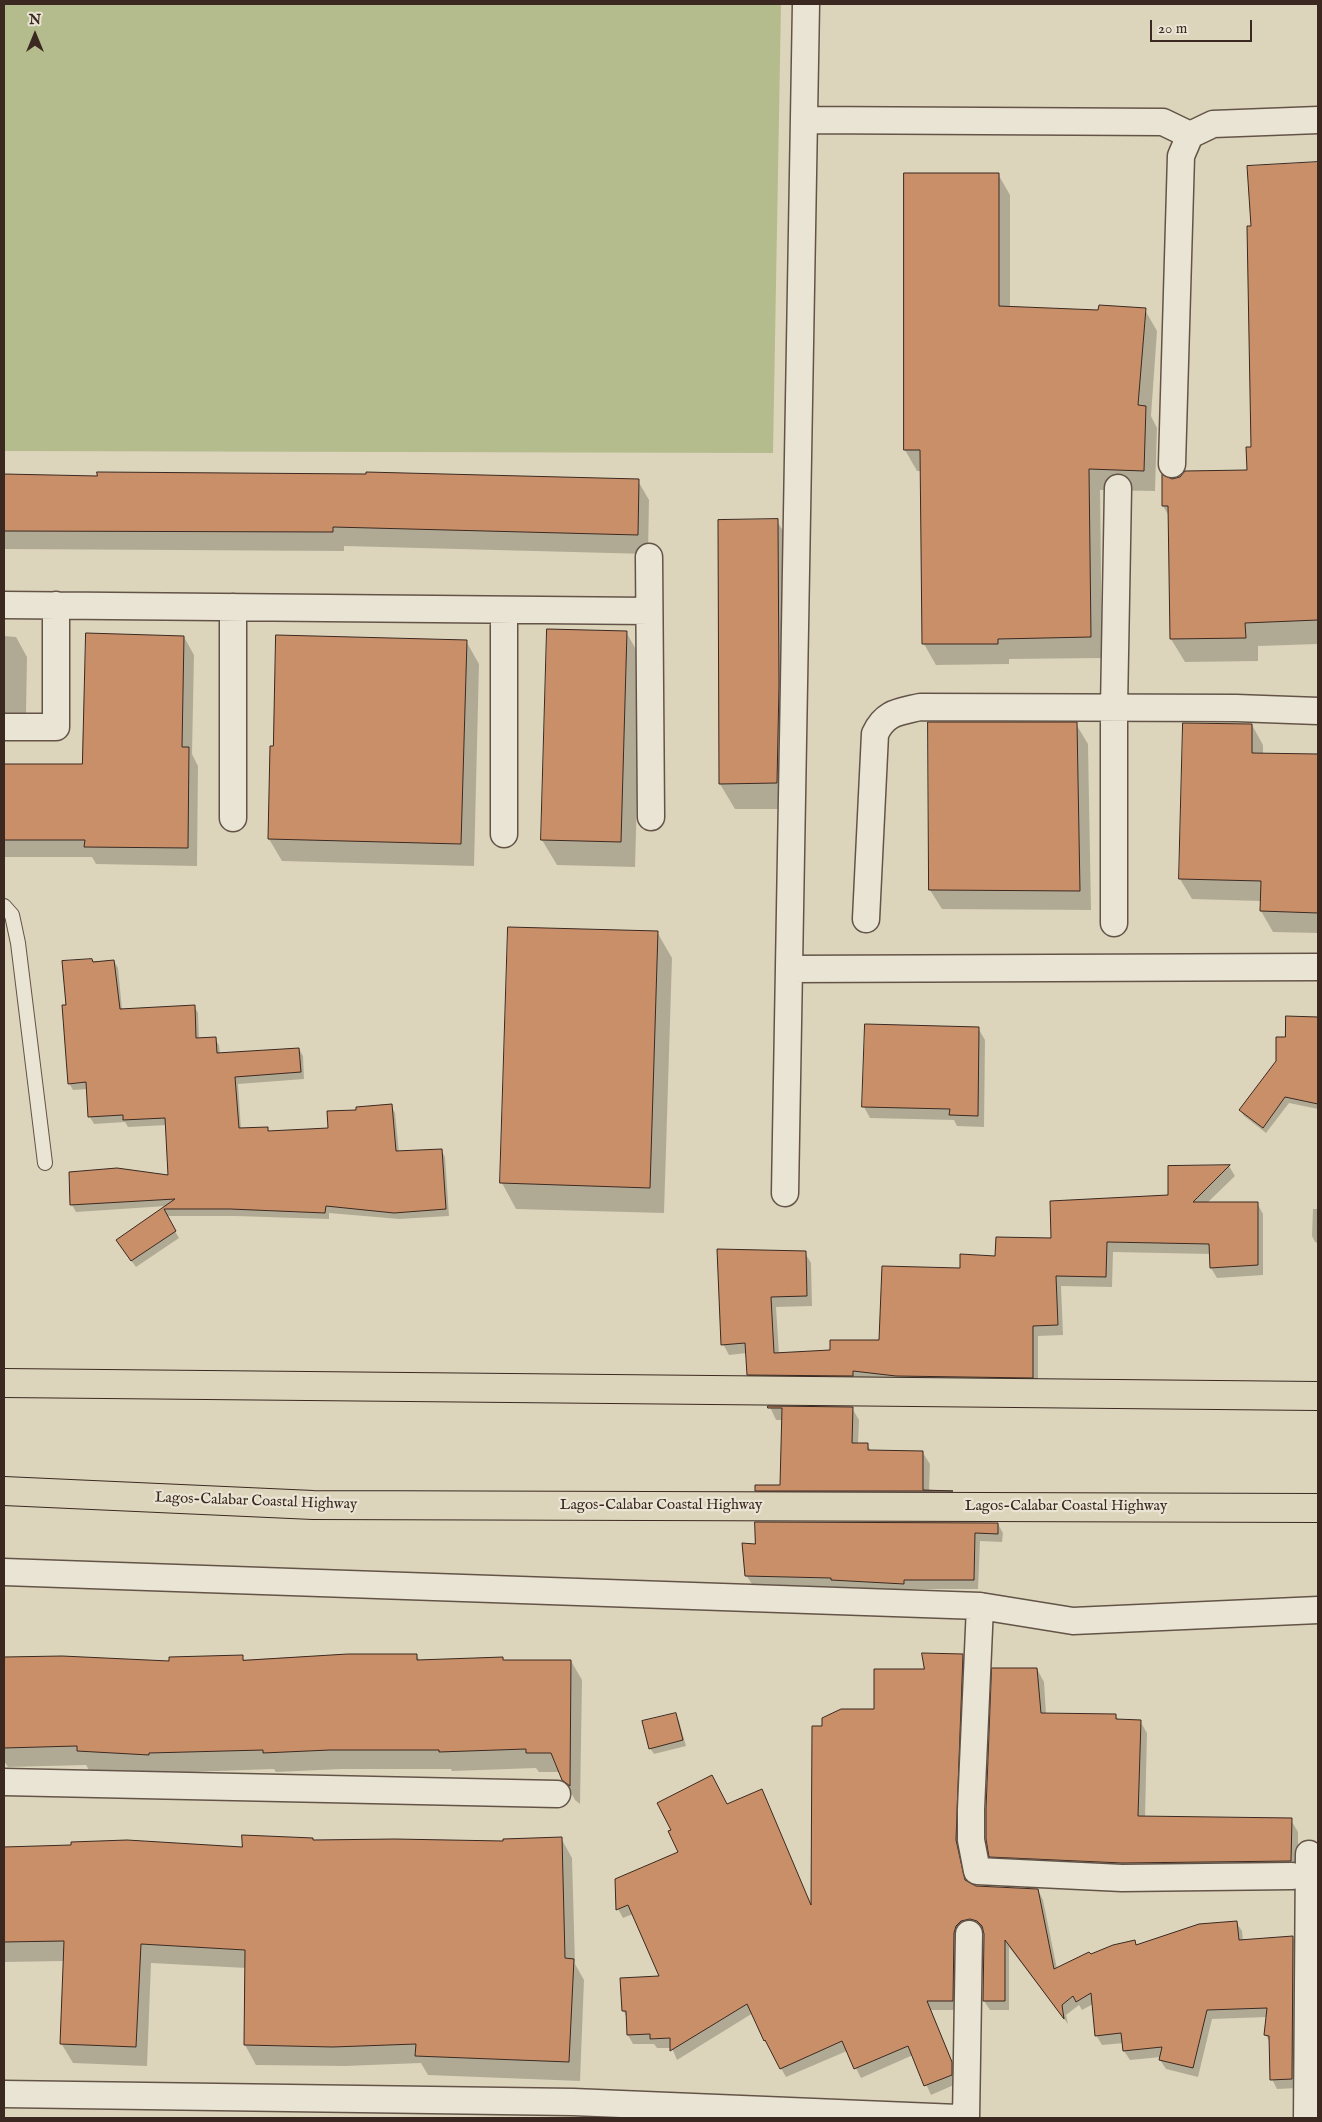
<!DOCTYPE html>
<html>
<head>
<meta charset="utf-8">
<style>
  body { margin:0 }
  #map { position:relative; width:1322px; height:2122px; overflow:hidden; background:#ddd5bb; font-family:"IM FELL English",serif }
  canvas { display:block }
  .frame { position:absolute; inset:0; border:5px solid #3b2921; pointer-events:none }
  .north { position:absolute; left:10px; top:10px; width:50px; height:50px; -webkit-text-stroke:4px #e9e4d3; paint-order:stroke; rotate:0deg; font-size:14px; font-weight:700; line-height:20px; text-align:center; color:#3b2921 }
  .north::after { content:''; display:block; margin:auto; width:18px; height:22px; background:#3b2921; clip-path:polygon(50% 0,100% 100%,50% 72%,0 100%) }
  .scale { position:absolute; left:1150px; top:20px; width:102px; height:22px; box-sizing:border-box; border:2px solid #3b2921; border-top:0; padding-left:6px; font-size:15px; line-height:18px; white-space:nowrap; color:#3b2921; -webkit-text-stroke:4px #e9e4d3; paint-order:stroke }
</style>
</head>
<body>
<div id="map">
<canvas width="1322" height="2122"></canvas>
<div class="frame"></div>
<div class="north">N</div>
<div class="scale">20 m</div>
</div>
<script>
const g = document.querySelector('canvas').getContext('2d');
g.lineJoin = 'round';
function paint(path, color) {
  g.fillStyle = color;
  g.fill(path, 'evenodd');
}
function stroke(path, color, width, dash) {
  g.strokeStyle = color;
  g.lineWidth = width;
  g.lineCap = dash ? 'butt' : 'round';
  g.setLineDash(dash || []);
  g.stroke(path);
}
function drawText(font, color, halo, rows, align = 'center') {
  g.font = font + ' "IM FELL English",serif';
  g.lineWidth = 4.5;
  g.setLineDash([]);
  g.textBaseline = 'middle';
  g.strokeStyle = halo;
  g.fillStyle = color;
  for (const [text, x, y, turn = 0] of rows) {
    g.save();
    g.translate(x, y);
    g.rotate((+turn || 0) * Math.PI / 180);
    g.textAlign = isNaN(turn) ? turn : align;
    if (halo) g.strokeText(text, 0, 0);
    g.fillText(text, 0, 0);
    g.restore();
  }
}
paint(new Path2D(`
  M4 4H781L773 453 4 451Z`), '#b4bc8e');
paint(new Path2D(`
  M1318 163V644L1258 646V661L1185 662 1171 639 1169 516 1163 506V476L1172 480 1248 471 1252 448V227L1248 167Z
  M998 174 1010 195V308L1100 312 1145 310 1157 331 1151 416 1157 428 1155 491 1100 490 1102 658 1009 659V664L936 665 924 644 921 471H917L905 450Z
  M4 476 638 481 649 500 648 554 344 546V551L4 549Z
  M777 521 792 546 791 809H735L720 784Z
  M626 632 641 658 635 867 557 865 542 840Z
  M4 636 16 637 27 657 26 714 4 713Z
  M184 637 194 655 192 754 198 766 197 866 96 864 92 857H4V766H84Z
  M466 641 479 664 474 866 282 861 269 839 274 747Z
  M1076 724 1088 744 1091 910 942 909 930 890Z
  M1184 724 1252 725 1263 745V754L1318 756V933L1273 932 1261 911V901L1192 899 1180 879Z
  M657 932 672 958 664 1213 516 1209 502 1183Z
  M114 961 118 968 122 1010 194 1006 198 1013 199 1039H215L219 1045 220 1054 299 1049 303 1056 304 1079 238 1084 241 1130 267 1128 270 1133 330 1129 357 1111 391 1106 395 1113 399 1153 441 1150 445 1157 449 1216 399 1219 329 1213V1219L235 1216H166L179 1238 136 1267 121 1247 166 1206 76 1212 72 1205 70 1173 170 1177 167 1125 128 1127 125 1122 94 1124 90 1117 88 1089 73 1090 69 1083 64 962Z
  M1287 1018H1318V1109L1289 1103 1266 1133 1244 1116 1240 1110 1277 1061 1286 1038Z
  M978 1028 985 1040 984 1127 957 1126 954 1120 870 1118 864 1107Z
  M1229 1166 1235 1176 1207 1203H1257L1263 1214V1275L1217 1278 1211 1268V1254L1113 1252 1112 1287 1061 1286 1063 1335 1038 1336V1387L754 1385 748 1374 747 1353 729 1355 723 1344 805 1253 811 1263 812 1306 776 1307 779 1354 831 1352 880 1341 961 1269 1053 1239 1170 1196V1168Z
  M1313 1209H1318V1243L1315 1242 1312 1236Z
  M770 1407 852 1408 859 1420 858 1444H867L871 1451 923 1453 930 1464 929 1491 952 1492 958 1502H763L757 1490 781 1486 783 1420H776Z
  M998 1524 1003 1533 1002 1542 980 1541 978 1589H909L908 1593 838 1589 837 1587 752 1584 746 1575 757 1545Z
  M962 1655 968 1664 961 1853 967 1882 976 1887 1038 1890 1043 1900 1057 1969 1090 1956 1134 1942 1137 1946 1236 1922 1242 1931 1243 1941 1293 1938 1298 1947 1297 2088 1277 2089 1272 2079 1270 2043 1266 2035 1267 2017 1212 2019 1198 2077 1166 2069 1160 2060 1161 2057 1130 2060 1124 2051V2043L1102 2045 1096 2035 1093 2004 1082 2010 1079 2005 1066 2015 1068 2024 1009 1947V2010H990L984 2001 985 1934 984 1931 976 1928 958 2010H931L957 2073 956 2084 931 2095 913 2055 861 2078 847 2051 786 2077 765 2040 753 2013 677 2060 672 2048H657L654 2044H633L628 2035 627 2018 623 2010 661 1977 633 1914 623 1918 618 1909 680 1853 727 1805 762 1790 812 1908 823 1727 875 1710 925 1670Z
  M417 1656 420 1661H571L582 1680 580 1804 575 1800 560 1772H539L536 1768 452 1771 451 1769H341L276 1772 274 1769 160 1773 89 1770 86 1765 8 1767 4 1761V1659L62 1657 170 1663 242 1657 245 1661Z
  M1037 1669 1044 1682 1046 1714 1116 1715 1118 1720 1140 1721 1147 1733 1145 1818 1291 1820 1298 1832V1873L998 1869 991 1856Z
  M675 1714 679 1721 686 1746 654 1754 650 1748Z
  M561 1838 572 1858 575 1964 584 1980 580 2081 428 2075 421 2063 345 2066 256 2065 245 2045 246 1968 151 1963 147 2066 73 2063 61 2043 64 1961 4 1962V1848L72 1847 243 1848 314 1841 504 1843Z`), '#0003');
const building = new Path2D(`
  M1318 162V620L1245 623 1246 638 1170 639 1168 506H1162V474L1172 479 1180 477 1185 471 1247 470 1246 447H1251L1247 226H1251L1247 166Z
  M904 173H999V306L1098 310 1099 305 1146 308 1138 405 1146 406 1144 471 1089 469 1091 637 998 639V644H922L920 450H904Z
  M97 472 366 474V472L639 479 638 535 333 527V532L4 531V474L97 476Z
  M778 519 779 686 777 783 719 784 718 520Z
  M547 629 627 631 621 842 541 840Z
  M86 633 184 636 182 747H189L188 848 84 847 85 840H4V764H82Z
  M276 635 467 640 461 844 268 839 270 746H273Z
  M928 722H1077L1080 891 929 890Z
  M1183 723 1252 724V753L1318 754V913L1260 911 1261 881 1179 879Z
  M508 927 658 931 650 1188 500 1183Z
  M92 959 93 962 114 960 120 1009 195 1005 196 1038 216 1037 217 1053 299 1048 301 1072 235 1077 239 1128 268 1127V1131L328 1128 327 1111 356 1110V1107L392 1104 396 1151 442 1149 446 1209 394 1213 326 1206 325 1213 230 1209H164L176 1231 131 1261 116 1240 175 1199 70 1205 69 1172 117 1168 168 1175 165 1118 123 1120V1115L88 1117 86 1082 68 1084 62 1005H66L62 961Z
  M1286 1016 1318 1017V1104L1285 1097 1263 1128 1239 1110 1276 1061V1037H1285Z
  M865 1024 979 1027 978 1116 949 1115 950 1109 862 1107Z
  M1230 1165 1193 1202H1258V1265L1210 1268 1209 1244 1107 1242 1106 1277 1056 1276 1058 1325 1033 1326V1378L896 1376 853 1371V1376L747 1375 745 1343 721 1345 717 1249 806 1251 807 1296 771 1297 774 1353 830 1350V1340H879L882 1266 960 1268V1254L995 1256 996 1237 1051 1238 1050 1201 1168 1195V1166Z
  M768 1406 853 1407 852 1443H868V1450L923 1451V1490L953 1491H755V1485H780L782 1408H768Z
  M755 1522 998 1523V1534L975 1533 974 1580H904V1584L831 1580V1578L745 1576 742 1543 755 1544Z
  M922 1653 963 1654 956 1840 965 1880 976 1886 1038 1889 1054 1969 1089 1952 1091 1954 1113 1945 1135 1940 1136 1945 1199 1924 1237 1921 1239 1940 1293 1936 1292 2079 1270 2080 1269 2036 1264 2035 1267 2008 1207 2010 1193 2068 1159 2060 1162 2047 1123 2051 1121 2033 1095 2036 1091 1993 1076 2002 1073 1996 1062 2005 1064 2019 1005 1940V2001H983L984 1934 982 1926 977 1921 970 1919 961 1921 956 1926 954 1933 953 2001H927L952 2062V2075L924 2086 908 2046 854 2069 842 2041 780 2069 765 2040 764 2041 747 2004 670 2051V2038L650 2039V2034L627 2035 626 2011H622L620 1978 659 1976 628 1905 616 1910 615 1879 678 1852 668 1831 671 1830 657 1803 712 1775 727 1804 762 1789 811 1905 812 1726H822V1718L841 1709H874V1669H924Z
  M348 1654H417V1660L503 1657V1660H571L570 1786 562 1780 551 1753H526V1749L439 1752V1750H330L263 1753V1750L149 1753V1755L77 1751V1746L4 1748V1657L62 1656 169 1661V1657L243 1655V1660Z
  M992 1668H1037L1041 1713 1116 1714V1719L1141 1720 1138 1816 1292 1818 1291 1861 1122 1863 989 1857 986 1839V1809Z
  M676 1713 683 1740 649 1749 642 1721Z
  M242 1835 313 1838V1840L395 1839 503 1841V1839L562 1837 565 1958 574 1959 569 2062 415 2056 416 2044 333 2047 244 2045 245 1950 141 1944 136 2047 60 2044 64 1941 4 1942V1847L71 1845V1842L127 1840 242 1847Z`);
paint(building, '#c98f69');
stroke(building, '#3b2921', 1);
const service = new Path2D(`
  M4 906 12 915 18 943 45 1163`);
const minor = new Path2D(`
  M804 120 1163 122 1190 135
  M1172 464 1181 156 1190 135 1213 124 1318 120
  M649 557 651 817
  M4 605 649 611
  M233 607V818
  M504 610V834
  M4 727H56V605
  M866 919 875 734C885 712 899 712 920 707L1236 708 1318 711
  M1114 923V708L1118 488
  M789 969 1318 967
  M785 1193 806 4
  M4 1572 980 1606 1073 1621 1318 1610
  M980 1606 971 1809V1840L977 1871 1122 1878 1292 1876
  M4 1782 557 1794
  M4 2094 573 2102 958 2118
  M966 2118 969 1934
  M1307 2118 1309 1854`);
const trunk = new Path2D(`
  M4 1383 1318 1396
  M4 1491 313 1505 1318 1508`);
stroke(service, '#645448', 16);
stroke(minor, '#645448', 29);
stroke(trunk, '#3b2921', 30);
stroke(service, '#e9e4d3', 14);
stroke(minor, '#e9e4d3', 26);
stroke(trunk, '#ddd5bb', 28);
drawText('15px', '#3b2921', '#e9e4d3', [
  ["Lagos-Calabar Coastal Highway",256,1502,2],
  ["Lagos-Calabar Coastal Highway",661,1506],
  ["Lagos-Calabar Coastal Highway",1066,1507]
]);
</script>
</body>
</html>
